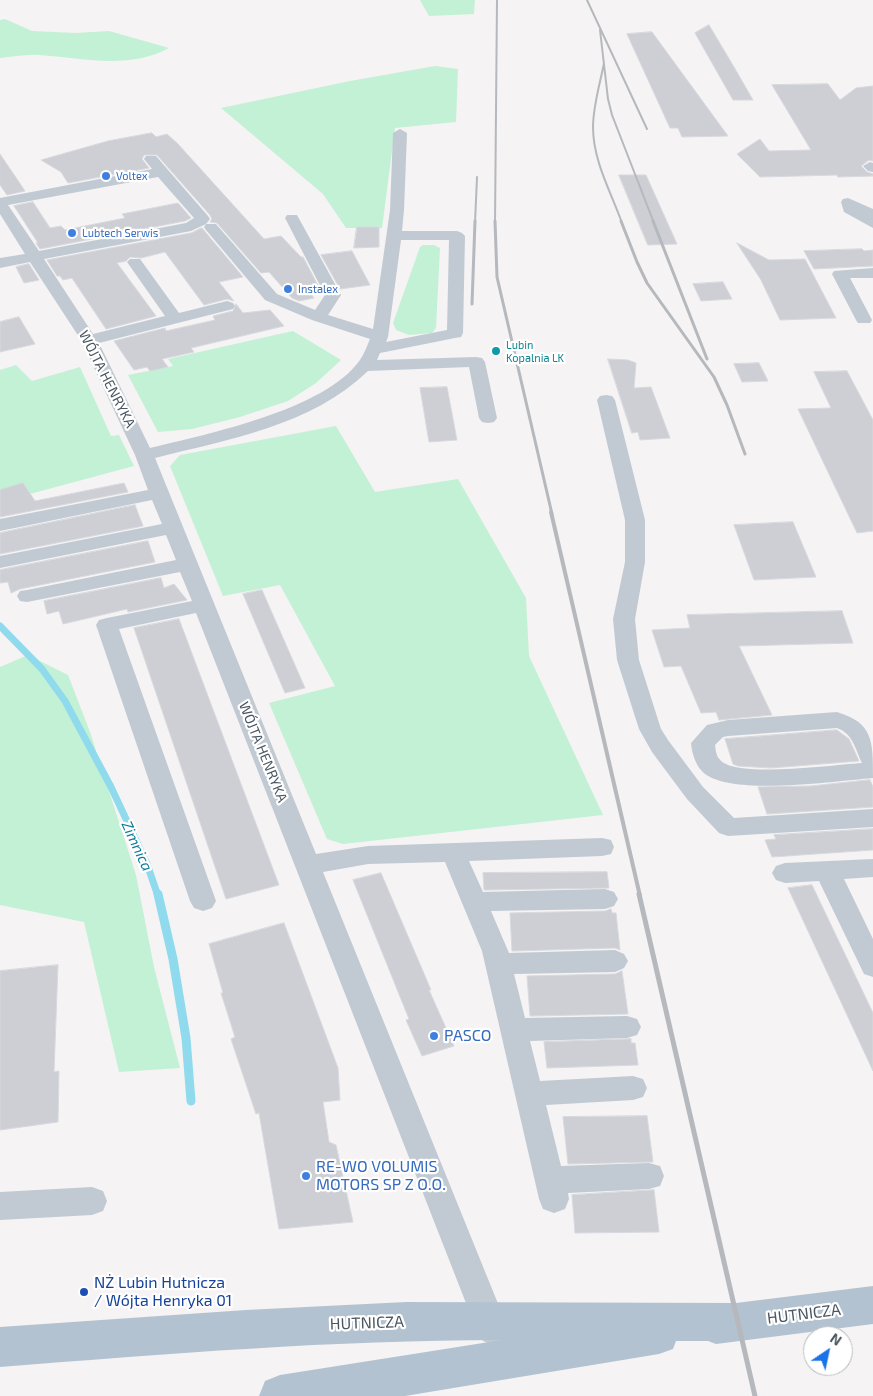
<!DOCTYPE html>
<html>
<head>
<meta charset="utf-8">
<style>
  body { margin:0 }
  #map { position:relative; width:873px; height:1396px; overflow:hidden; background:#f5f3f3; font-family:"Exo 2",sans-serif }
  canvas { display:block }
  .north { position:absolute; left:803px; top:1326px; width:50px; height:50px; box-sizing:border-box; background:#fff; border:1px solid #b7bbc0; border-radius:50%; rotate:34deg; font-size:14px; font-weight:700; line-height:20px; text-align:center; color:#4a5661 }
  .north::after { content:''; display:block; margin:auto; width:18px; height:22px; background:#1a73e8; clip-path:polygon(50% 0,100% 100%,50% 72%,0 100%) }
</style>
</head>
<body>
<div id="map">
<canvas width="873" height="1396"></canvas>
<div class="north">N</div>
</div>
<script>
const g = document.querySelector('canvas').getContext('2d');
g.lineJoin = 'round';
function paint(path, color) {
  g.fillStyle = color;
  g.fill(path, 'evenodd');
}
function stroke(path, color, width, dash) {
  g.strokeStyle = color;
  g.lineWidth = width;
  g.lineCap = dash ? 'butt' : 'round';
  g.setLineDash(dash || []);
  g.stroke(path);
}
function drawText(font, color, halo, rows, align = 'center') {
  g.font = font + ' "Exo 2",sans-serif';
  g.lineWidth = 4.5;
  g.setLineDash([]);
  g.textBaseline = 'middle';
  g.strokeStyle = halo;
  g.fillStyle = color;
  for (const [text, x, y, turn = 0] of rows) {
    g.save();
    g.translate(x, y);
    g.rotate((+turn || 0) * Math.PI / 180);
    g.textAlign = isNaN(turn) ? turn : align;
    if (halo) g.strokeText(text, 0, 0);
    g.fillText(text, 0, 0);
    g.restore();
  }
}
paint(new Path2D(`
  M420 0H475L474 14 429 16Z
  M5 19 32 31 76 33 109 31 169 48C128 70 83 58 39 55 26 54 13 57 0 58V20Z
  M435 66 458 69 456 122 395 128 382 228H346L323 194 221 108 350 81Z
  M423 245H434L440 248 436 328 432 333 409 335 396 330 393 323 420 247Z
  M293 331 341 360 316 383 288 401 240 417 192 429 158 432 128 375 173 366 168 359Z
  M16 365 32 381 80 367 111 436 119 435 134 466 0 502V370Z
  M336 426 375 492 458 479 526 598 529 656 603 815 343 844 327 839 269 703 335 686 280 585 223 596 170 466 180 455Z
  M28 655 68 675 90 732 136 875 154 967 180 1068 119 1072 84 922 0 905V667Z`), '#c3f1d5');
stroke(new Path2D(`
  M0 626 42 669 65 701 111 787 147 864 158 896`), '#90daee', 7);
stroke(new Path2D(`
  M158 894 173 959 186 1038 191 1101`), '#90daee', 9);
const building = new Path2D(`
  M709 25 734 67 753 100H733L695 33Z
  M652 32 728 136 682 137 678 128H670L627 34Z
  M828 84 840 100 856 88 873 86V161L869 160 861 166 867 172 873 174V176L838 177 837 175 760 177 737 154 760 139 769 151 811 150 772 85Z
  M152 133 156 137 167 134 178 144 264 239 281 236 301 257H303L321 291 310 293 314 298 299 301 292 298 269 272 261 273 217 223 210 222 212 219 210 215 157 155H144L142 159 149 168 68 183 61 172 41 160 108 141Z
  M0 154 25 191 7 195 0 185Z
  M619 175H646L677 244 648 245Z
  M33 202 50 228 61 226 65 230 125 218 122 214 178 203 191 218 185 221 40 249 36 243H38L14 206Z
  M357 227H379V247L354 248Z
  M202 228 243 277 219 282 234 301 227 299 204 305 165 252 141 258 130 257 126 261 117 263 156 316 106 329 72 278 63 280 60 276H57L47 260 191 233Z
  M737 243 769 260 805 259 836 318 780 320 761 280Z
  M862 249 864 251 873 250V266L814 269 804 251Z
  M352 251 370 285 340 289 321 255Z
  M29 264 39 280 24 283 16 267Z
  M723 282 732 299 701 301 693 284Z
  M236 304 243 313 270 310 284 326 191 348 194 352 162 359 168 367 150 371 147 367 134 370 114 341 165 328 166 331 215 320 213 316 233 311Z
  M19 317 35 344 0 352V322Z
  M608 359 628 360 636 363 634 388 651 387 670 438 640 440 638 432 632 433Z
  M759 363 768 381 742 382 734 364Z
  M847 371 873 420V531L857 533 798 409 831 408 814 372Z
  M447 387 457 440 429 442 420 388Z
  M23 483 35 501 124 483 128 492 0 517V490Z
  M135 505 143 526 0 554V533Z
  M793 522 816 577 754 580 734 525Z
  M148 541 155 562 20 589 11 593 8 582 0 583V570Z
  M161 578 164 588 174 584 187 600 128 612 127 609 63 624 59 611 47 614 44 601Z
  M262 590 269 606 305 688 285 693 243 594Z
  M842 611 853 643 739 646 772 715 719 720 716 712 701 713 681 666 664 667 652 630 690 628 687 615Z
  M179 619 279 885 226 899 134 628Z
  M837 730 849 739 859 761 771 768 738 766 733 764 725 739Z
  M870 780 873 787V807L767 814 758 787 811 786Z
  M873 829V850L772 857 765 840 776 839 774 835Z
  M607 872 609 888 484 890 483 873Z
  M381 873 431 990H429L454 1046 422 1056 406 1020 409 1019 353 880Z
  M812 885 873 1013V1071L788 888Z
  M611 909 612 913H616L620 950 615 948 512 951 510 913 605 911Z
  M284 923 338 1068 340 1100 323 1102 329 1142 336 1145 353 1222 279 1229 259 1113 256 1114 231 1039 235 1037 221 993H223L209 944Z
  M58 965 54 1072 59 1071 58 1122 0 1130V971Z
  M622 971 628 1014 530 1016 527 976 615 974Z
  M631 1039V1043H635L638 1065 547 1068 544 1042Z
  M647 1116 653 1162 568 1164 563 1117Z
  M654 1190 659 1232 575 1233 572 1195Z`);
paint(building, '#cdcfd5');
stroke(building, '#d7d9de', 1);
paint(new Path2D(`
  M400 129 407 133 404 210 402 231H457L462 233 465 236 463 333 461 337 455 338 380 353 377 360 476 357 482 358 485 362 497 418 494 422 488 423 482 422 479 418 469 367 368 371C311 426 229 439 155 458L316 854 368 846 602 838 611 840 614 847 611 854 602 856 469 861 483 892 605 889 614 892 618 899 614 906 605 909 491 911 509 953 615 950 624 954 628 961 624 968 615 972 514 974 525 1018 627 1016 637 1019 641 1027 637 1035 627 1038 530 1041 540 1081 633 1076 643 1079 647 1088 643 1097 633 1100 546 1105 561 1166 649 1163 660 1166 664 1176 660 1186 649 1189 568 1193 569 1199 565 1209 554 1213 543 1209 539 1199 482 951 445 862 368 864 323 872 501 1311 511 1330 507 1341 495 1346 483 1341 473 1321 196 613 119 629 216 901 212 908 203 911 194 908 190 901 96 625 99 620 107 618 192 601 180 572 27 602 20 601 17 596 20 591 27 590 176 560 166 535 0 568V556L162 524 152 500 0 531V519L148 490 135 455 81 340 30 262 0 268V258L25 254 0 214V198L152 169 144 159 146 156H156L208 216 210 219 206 224H216L277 294 315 310 325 295 285 218 287 215H297L341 295 328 315 373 329 390 210 393 133ZM158 177 194 218 186 223 39 251 8 205ZM206 224 204 227 206 230 265 300 312 320 370 339C367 346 364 354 360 360 325 410 207 434 150 448L99 343 233 309 235 306 233 303 227 301 179 313 140 259H130L127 262 165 316 93 334 44 259 191 231ZM401 240H449L447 330 386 342 388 337Z
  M870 162 873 163V172L868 171 863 166Z
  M848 198 873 209V228L844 212 841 202 843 199Z
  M873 268V278H850L872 320 870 323H858L856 320 832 274 834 271Z
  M606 395 612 396 615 400 645 520V562L635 619 639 660 661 729 668 740 703 787 734 818 873 809V827L728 836 719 833 687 799 652 752 639 729 617 660 613 619 625 562V520L597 400 600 396Z
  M837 712C873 723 873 740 873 778 835 781 735 796 705 774 696 767 692 754 691 743L707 725 728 720ZM837 728C853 734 855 748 862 763 833 765 749 776 726 764 717 760 716 754 715 745L723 737 728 736Z
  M873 859V877L844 879 873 939V977L864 974 819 881 785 883 776 880 772 873 776 866 785 863Z
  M92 1187 103 1191 107 1201 103 1211 92 1215 0 1220V1192Z`), '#c1cad2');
paint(new Path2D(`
  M873 1286V1324L716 1344 708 1341H676L673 1349 659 1354 405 1396H259L265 1381 280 1375 502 1340C334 1340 167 1354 0 1367V1327L246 1310 406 1302 736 1303Z`), '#b3c2d1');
stroke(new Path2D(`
  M587 0 647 129
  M600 30 608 99 612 115 654 223
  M604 63C600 84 593 106 593 127 593 161 611 192 622 223
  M475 223 477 177
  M495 223 497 0`), '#b5b8bd', 2);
stroke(new Path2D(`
  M495 221 497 277 552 514
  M621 221 637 262 647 283 714 377 727 405 745 454
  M653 221 707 359
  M472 304 475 221`), '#b5b8bd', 3);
stroke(new Path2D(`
  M551 512 640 896`), '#b5b8bd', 4);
stroke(new Path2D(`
  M639 894 755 1396`), '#b5b8bd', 5);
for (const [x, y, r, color] of [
  [106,176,5,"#3f7fe0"],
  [72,233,5,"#3f7fe0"],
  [288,289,5,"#3f7fe0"],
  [496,351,5,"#0f9aa8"],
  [434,1036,5,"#3f7fe0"],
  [306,1176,5,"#3f7fe0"],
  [84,1292,5,"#1a4fb4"]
]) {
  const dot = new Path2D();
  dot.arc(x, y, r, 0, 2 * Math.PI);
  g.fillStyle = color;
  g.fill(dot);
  stroke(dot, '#fff', 2);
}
drawText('11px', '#366cbe', '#fff', [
  ["Voltex",116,176],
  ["Lubtech Serwis",82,233],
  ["Instalex",298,289]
], 'left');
drawText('11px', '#0d838f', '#fff', [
  ["Lubin",506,345],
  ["Kopalnia LK",506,358]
], 'left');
drawText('14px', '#4a5661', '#fff', [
  ["WÓJTA HENRYKA",107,379,63],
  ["WÓJTA HENRYKA",263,752,68]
]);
drawText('italic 15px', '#0c7c9b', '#fff', [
  ["Zimnica",137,846,65]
]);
drawText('16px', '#366cbe', '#fff', [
  ["PASCO",444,1036],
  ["RE-WO VOLUMIS",316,1167],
  ["MOTORS SP Z O.O.",316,1185]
], 'left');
drawText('16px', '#164399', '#fff', [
  ["NŻ Lubin Hutnicza",94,1283],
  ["/ Wójta Henryka 01",94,1301]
], 'left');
drawText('16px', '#4a5661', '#fff', [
  ["HUTNICZA",804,1314,-7],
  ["HUTNICZA",367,1323,-2]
]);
</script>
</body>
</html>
